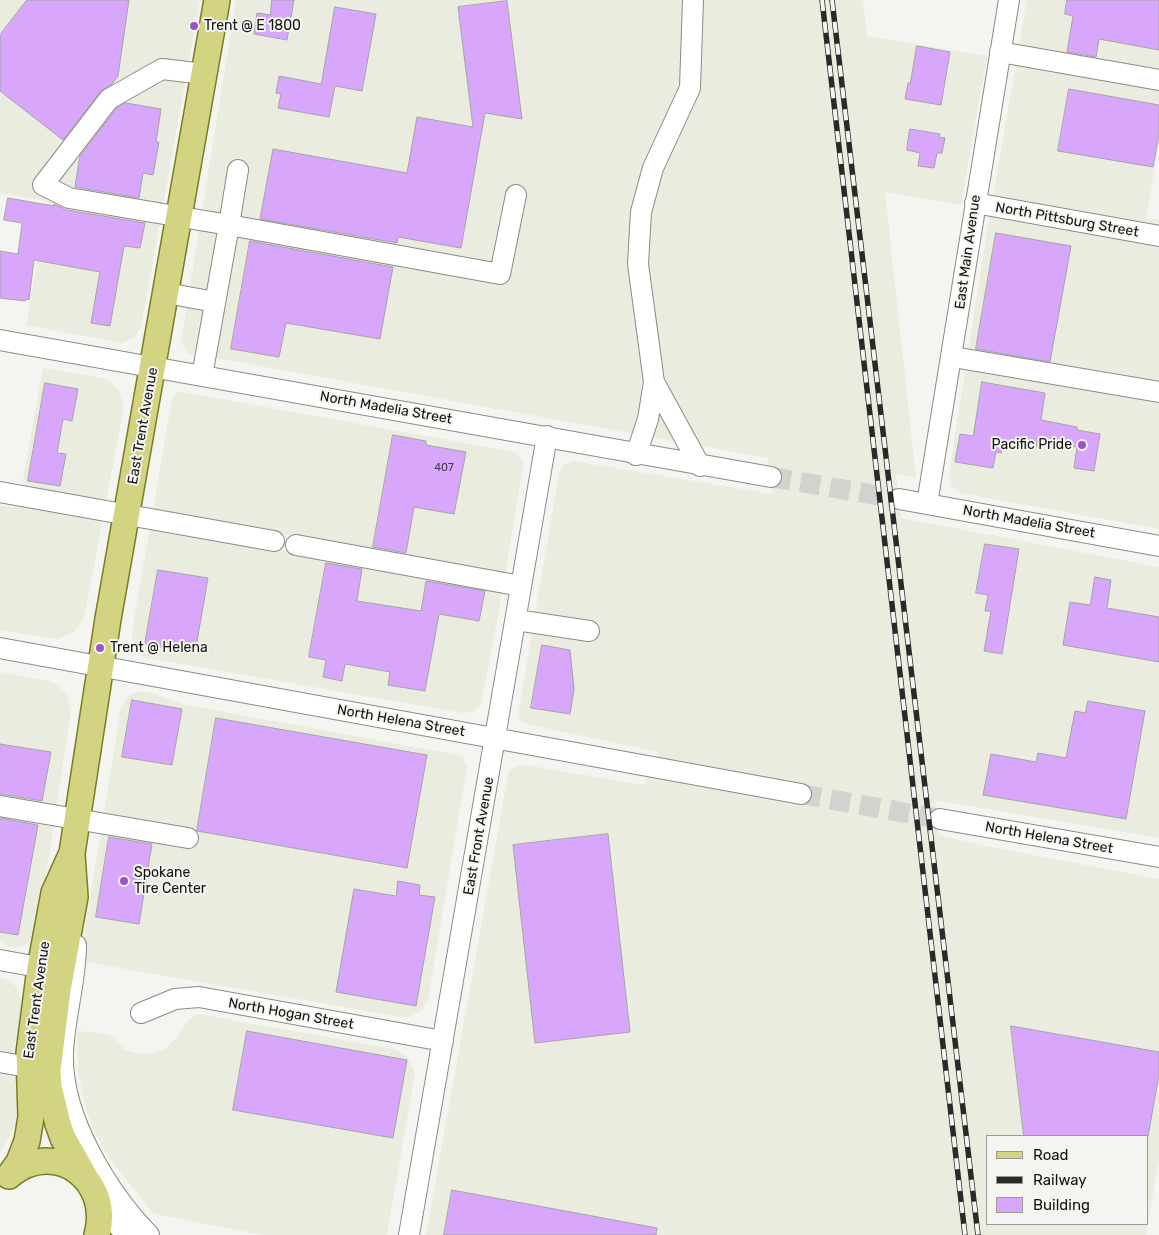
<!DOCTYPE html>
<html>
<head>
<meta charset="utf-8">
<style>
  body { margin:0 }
  #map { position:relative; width:1159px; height:1235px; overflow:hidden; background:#f4f4f0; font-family:Rubik,sans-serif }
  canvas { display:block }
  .legend { position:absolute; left:986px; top:1135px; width:162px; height:90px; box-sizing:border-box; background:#f4f4f0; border:1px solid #9a9a97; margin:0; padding:6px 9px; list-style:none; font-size:15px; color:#121211 }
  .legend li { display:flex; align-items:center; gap:10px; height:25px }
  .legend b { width:25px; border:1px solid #9a9a97 }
</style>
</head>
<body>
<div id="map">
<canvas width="1159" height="1235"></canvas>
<ul class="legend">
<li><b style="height:6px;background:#d2d482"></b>Road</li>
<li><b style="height:6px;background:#292928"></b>Railway</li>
<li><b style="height:14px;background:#d8a7fb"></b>Building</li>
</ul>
</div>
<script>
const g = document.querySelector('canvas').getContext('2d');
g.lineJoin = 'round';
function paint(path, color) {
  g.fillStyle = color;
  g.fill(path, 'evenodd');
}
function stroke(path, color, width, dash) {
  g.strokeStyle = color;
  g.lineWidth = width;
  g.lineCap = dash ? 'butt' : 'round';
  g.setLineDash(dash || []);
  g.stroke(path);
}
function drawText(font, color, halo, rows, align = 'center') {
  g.font = font + ' Rubik,sans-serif';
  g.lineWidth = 4;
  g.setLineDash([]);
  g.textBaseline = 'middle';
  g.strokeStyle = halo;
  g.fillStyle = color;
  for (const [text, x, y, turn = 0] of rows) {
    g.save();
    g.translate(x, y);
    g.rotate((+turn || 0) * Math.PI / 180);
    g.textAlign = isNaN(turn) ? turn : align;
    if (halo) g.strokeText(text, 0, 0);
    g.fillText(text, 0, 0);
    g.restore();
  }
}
paint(new Path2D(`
  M0 0H200L141 327 134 338 122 343 26 325 48 201 0 193Z
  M236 0H863L867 36 987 56 961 205 885 192 916 478 896 474 901 518 1159 567V838L935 800 939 835 991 847 1159 879V1159L1146 1235H426L509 770 520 764 644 785 659 752 530 725 522 722 518 716 559 472 564 465 574 461 772 494 768 458 188 353 181 342ZM988 1136H1148V1224H988Z
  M1027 0H1159V143L1146 218 1159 220V529L960 493 952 486 949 474 986 237Z
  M43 368 107 379 119 390 124 406 84 619 74 632 57 639 0 630V505L18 508Z
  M182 392 515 452 522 459 523 468 505 575 153 511 172 399 176 393Z
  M150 526 503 589 481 705 473 712 462 713 142 657 133 645 132 632Z
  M0 672 50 681 66 692 71 711 38 929 28 943 15 948 7 946 0 941Z
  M138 692H149L182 704 463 756 467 767 428 999 422 1010 412 1016 401 1017 80 961 121 707 129 695Z
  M0 977 11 981 17 988 23 1006 19 1111 15 1126 0 1153Z
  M196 1015H204L394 1049 407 1056 415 1073 387 1235H263L154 1214 109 1158 92 1126 85 1106 78 1071 77 1031 109 1034 125 1050 139 1054 153 1053 166 1048 178 1036 186 1022Z`), '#ebece0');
const building = new Path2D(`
  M27 0H129L118 76 112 84 100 92 63 140 0 91V35Z
  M272 0H294L287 40 254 34 257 13 270 15Z
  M1067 0H1159V50L1099 39 1096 57 1067 52 1073 16 1065 14Z
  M507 1 522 119 485 113 461 248 398 237 397 243 260 219 273 149 407 173 417 117 473 127 458 7Z
  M335 7 376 14 362 91 335 86 329 117 278 108 281 94 276 93 279 76 321 84Z
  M917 46 950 52 941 105 905 99 908 83H910Z
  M1069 89 1159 105V134L1153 167 1058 151Z
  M126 103 161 109 156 142H159L153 175 143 173 139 198 75 187 80 156 117 108Z
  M910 129 940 134 939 137 945 138 942 153H937L934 168 918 166 920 153 907 150Z
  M8 198 54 206V204L67 210 145 223 140 248 124 246 110 326 91 323 100 272 34 260 29 300 26 299 25 301 0 298V251L18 254 22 223 4 220Z
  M996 233 1071 246 1050 362 976 349Z
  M250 241 393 267 380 339 286 323 279 357 231 349Z
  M982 382 1045 393 1041 420 1077 427V430L1100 434 1094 471 1074 468 1077 447 1037 441 1036 447 1003 442 1001 453 996 452 993 468 955 462 960 434 973 436Z
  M45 383 78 389 72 421 63 419 57 453 66 454 60 486 28 481Z
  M393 435 426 441V445L466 452 454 514 414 507 406 553 373 547Z
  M985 544 1019 549 1002 654 984 651 991 611H985L988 595 976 593Z
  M326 563 362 569 357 601 421 611 426 581 485 591 479 621 439 614 425 691 388 685 390 672 345 664 342 681 323 677 326 660 309 657Z
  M158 570 208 578 195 653 145 644Z
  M1095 577 1111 580 1107 608 1159 617V662L1063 645 1070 602 1090 605Z
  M542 645 570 650 574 689 570 714 531 708Z
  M132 700 182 709 172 765 122 757Z
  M1088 701 1145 711 1126 819 983 795 991 754 1036 762 1038 753 1066 758 1075 711 1085 713Z
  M216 718 427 755 407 868 197 831Z
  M0 744 51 752 42 801 0 794Z
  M0 818 38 825 18 935 0 932Z
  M608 834 630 1032 535 1043 513 845Z
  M109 837 152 844 139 924 96 917Z
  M398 881 420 885 419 895 435 897 416 1006 336 992 354 889 396 896Z
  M1011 1026 1159 1052V1075L1148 1136H1024Z
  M247 1031 407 1060 393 1138 233 1110Z
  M452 1190 657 1228 656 1235H444Z`);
paint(building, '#d8a7fb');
stroke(building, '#a6a4a8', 1);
stroke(new Path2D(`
  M771 477 899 499
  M801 794 940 819`), '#d2d2cf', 20, [20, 10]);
const minor = new Path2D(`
  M1000 52 1159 80
  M238 170 229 225 500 274 516 195
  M975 203 1159 236
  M166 293 215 302
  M0 340 771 477
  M953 357 1159 392
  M202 376 229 225 69 198 43 185 109 99 162 69 204 74
  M654 382 700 466
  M636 455 648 419 654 382 638 264 641 212 653 168 690 88 693 0
  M0 492 274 541
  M899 499 1159 546
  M927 504 1009 0
  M296 545 521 586
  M516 620 589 631
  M0 648 801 794
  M0 806 188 838
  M940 819 1159 857
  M76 945C76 982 64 1018 63 1054 61 1116 107 1192 149 1235
  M0 960 55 970
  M141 1013 175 999 199 997 443 1041
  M0 1062 28 1067
  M99 1200 109 1215 126 1235
  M409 1235 547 436`);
const major = new Path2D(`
  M72 855 75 897 58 990 48 1070 49 1087 58 1124 63 1138 85 1177
  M10 1175C56 1138 112 1180 97 1235
  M9 1176 19 1162 27 1141 31 1117 29 1053 40 968 54 893 72 853 108 619 217 0`);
stroke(minor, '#8b8b87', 22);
stroke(major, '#7b7d24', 28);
stroke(minor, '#fff', 20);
stroke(major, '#d2d482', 25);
const rail = new Path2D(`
  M822 0 965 1235
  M832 0 978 1235`);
stroke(rail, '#292928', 5.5);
stroke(rail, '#f4f4f0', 4, [11]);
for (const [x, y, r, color] of [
  [194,26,5,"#9b53c7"],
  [1082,445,5,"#9b53c7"],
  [100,648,5,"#9b53c7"],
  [124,881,5,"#9b53c7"]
]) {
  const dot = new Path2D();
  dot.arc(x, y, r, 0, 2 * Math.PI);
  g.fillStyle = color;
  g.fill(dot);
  stroke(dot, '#f4f4f0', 2);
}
drawText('11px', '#44374c', null, [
  ["407",444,468]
]);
drawText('14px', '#121211', '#f4f4f0', [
  ["Trent @ E 1800",204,26],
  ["Pacific Pride",1072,445,"right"],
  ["Trent @ Helena",110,648],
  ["Spokane",134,873],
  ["Tire Center",134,889]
], 'left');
drawText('14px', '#121211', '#f4f4f0', [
  ["North Pittsburg Street",1067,220,10],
  ["East Main Avenue",968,252,-82],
  ["North Madelia Street",386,408,10],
  ["East Trent Avenue",143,426,-80],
  ["North Madelia Street",1029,522,10],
  ["North Helena Street",401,721,10],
  ["East Front Avenue",479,836,-80],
  ["North Helena Street",1049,838,10],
  ["East Trent Avenue",37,1000,-82],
  ["North Hogan Street",291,1014,10]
]);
</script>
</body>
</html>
